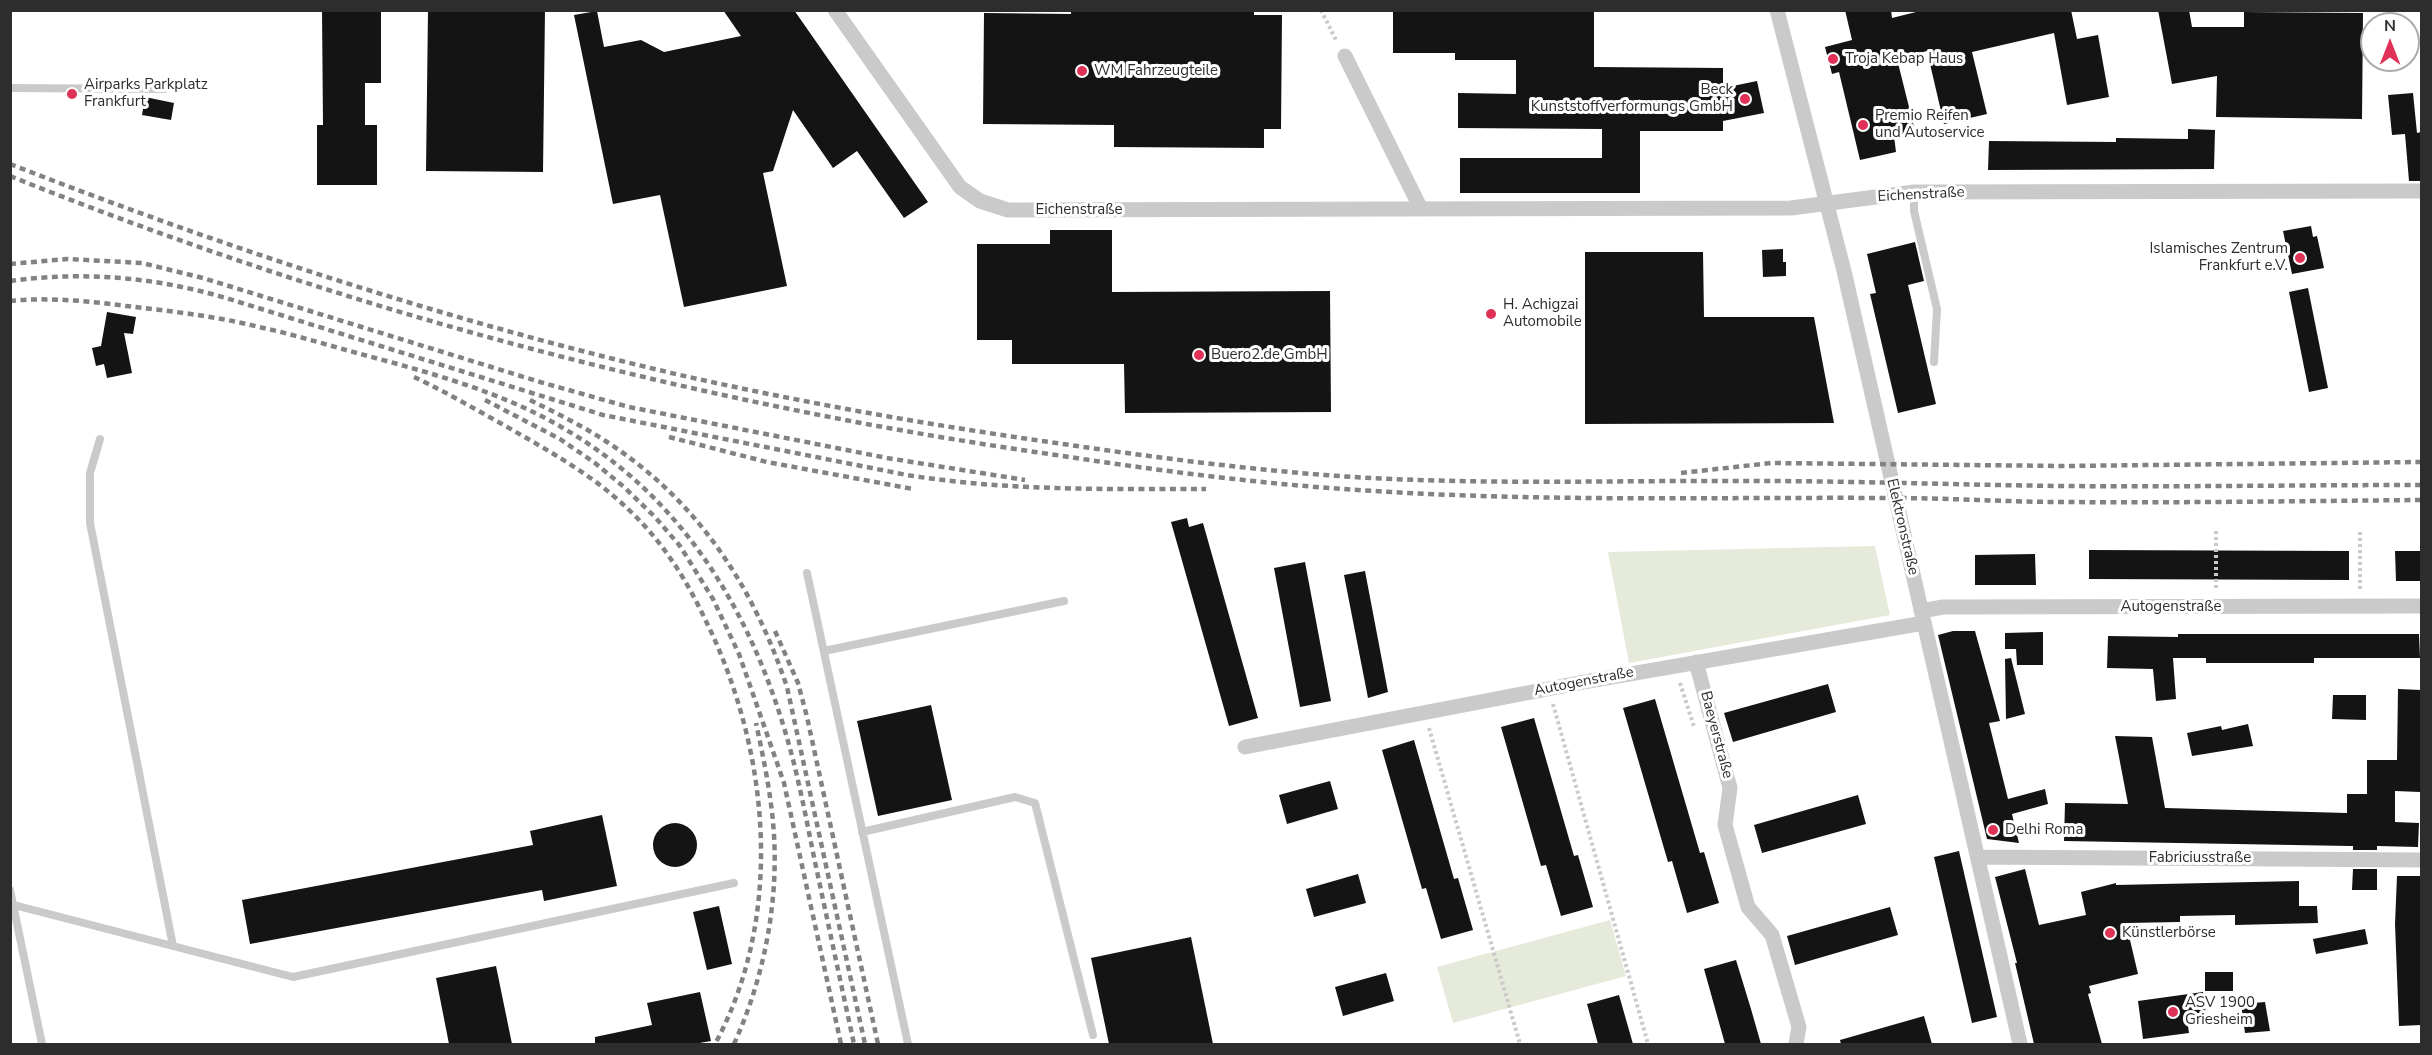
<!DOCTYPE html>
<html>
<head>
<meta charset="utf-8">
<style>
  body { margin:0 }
  #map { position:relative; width:2432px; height:1055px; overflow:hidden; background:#fff; font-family:"Nunito Sans",sans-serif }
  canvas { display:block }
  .frame { position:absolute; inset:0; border:12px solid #2d2d2d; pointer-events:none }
  .north { position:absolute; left:2360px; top:12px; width:60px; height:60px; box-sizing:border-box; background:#fff; border:2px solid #ababab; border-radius:50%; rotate:0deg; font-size:16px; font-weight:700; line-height:24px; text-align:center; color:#2d2d2d }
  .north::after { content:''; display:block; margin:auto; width:21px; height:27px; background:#e03256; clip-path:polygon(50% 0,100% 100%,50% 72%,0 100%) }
</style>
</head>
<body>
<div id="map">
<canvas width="2432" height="1055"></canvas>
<div class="frame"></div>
<div class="north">N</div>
</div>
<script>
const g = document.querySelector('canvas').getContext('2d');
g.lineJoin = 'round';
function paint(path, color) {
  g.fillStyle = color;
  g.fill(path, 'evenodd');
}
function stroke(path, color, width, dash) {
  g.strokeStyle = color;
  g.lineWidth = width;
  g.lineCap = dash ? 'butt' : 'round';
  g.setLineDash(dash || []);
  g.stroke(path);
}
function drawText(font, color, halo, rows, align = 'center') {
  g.font = font + ' "Nunito Sans",sans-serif';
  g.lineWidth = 6;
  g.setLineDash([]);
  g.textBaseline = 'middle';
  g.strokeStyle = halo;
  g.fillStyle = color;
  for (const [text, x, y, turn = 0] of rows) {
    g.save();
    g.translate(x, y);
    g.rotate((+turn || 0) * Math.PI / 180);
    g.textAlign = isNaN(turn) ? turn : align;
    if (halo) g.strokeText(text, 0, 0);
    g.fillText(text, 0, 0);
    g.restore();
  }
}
paint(new Path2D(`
  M1875 546 1890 615 1629 663 1608 552Z
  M1610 920 1626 976 1453 1023 1437 967Z`), '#e5eada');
paint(new Path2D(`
  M322 10H381V83H365V125H377V185H317V125H323Z
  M428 10H545L543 172 426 171Z
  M723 10H794L928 202 904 218 857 151 833 168 793 110 773 171 763 173 787 286 684 307 660 195 613 204 574 15 597 11 604 47 641 40 664 52 741 36Z
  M1071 10H1254V15H1282L1281 129H1264V148L1114 147V125L983 124 984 13 1071 14Z
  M1393 10H1594V67L1723 68V88L1757 81 1764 113 1723 121V131H1640V193H1460V158H1602V129L1458 128V93L1516 94V60H1455V53H1393Z
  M1845 10H1891L1892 18 1924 10H2071L2077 39 2098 35 2109 97 2067 105 2054 33 1972 52 1987 114 1944 124 1927 51 1897 59 1915 131 1894 136 1896 152 1860 160 1839 72 1832 74 1825 47 1852 40Z
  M2158 10H2189L2192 27H2244V12L2363 13 2362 119 2216 117 2217 76 2172 84Z
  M2413 93 2417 133 2421 132V181H2409L2405 134 2392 135 2388 95Z
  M145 97 174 103 171 120 142 115Z
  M2188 129 2215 130 2214 169 1988 170 1989 141 2116 142V138L2188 139Z
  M2311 226 2313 237 2317 236 2324 268 2292 274 2283 231Z
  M1050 230H1112V292L1330 291 1331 412 1125 413 1124 364H1012V340H977V244H1050Z
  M1915 242 1924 281 1908 285 1936 404 1898 413 1870 294 1876 293 1867 254Z
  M1783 249V262H1786V276L1763 277 1762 250Z
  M1585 252H1703L1704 317H1814L1834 423 1585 424Z
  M2308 288 2328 388 2309 392 2289 292Z
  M107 312 136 317 133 334 124 333 132 373 107 378 104 364 96 366 92 348 101 346Z
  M1187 518 1189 527 1203 523 1258 718 1229 726 1171 522Z
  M2089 550 2349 551V580L2089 579Z
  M2395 551H2421V581H2396Z
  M2035 554 2036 585H1975V555Z
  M1305 562 1331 701 1300 707 1274 568Z
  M1365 571 1388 692 1368 698 1344 575Z
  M1953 631H1975L2000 721 1989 723 2008 799 2045 789 2048 804 2012 814 2019 843 1987 839 1938 635Z
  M2043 632V665H2017L2016 649H2005V633Z
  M2178 634H2419L2420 658H2314V663H2206V658H2173L2176 699 2156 701 2153 669 2107 668 2108 636 2178 637Z
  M2011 658 2025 714 2006 719 2005 659Z
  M1828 684 1836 712 1733 742 1724 713Z
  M2398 689 2421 690 2420 792 2395 791V822L2419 823 2418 847 2377 846V850H2353V846H2350L2064 841 2065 803 2128 804 2115 736 2152 737 2165 808 2347 813V794H2367V760H2397Z
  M2333 695H2366V720L2332 719Z
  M1655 699 1700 853 1704 852 1719 903 1687 913 1672 861 1668 862 1623 708Z
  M931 705 952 800 878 816 857 721Z
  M1534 718 1574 856 1578 855 1593 907 1561 916 1546 865 1541 866 1501 727Z
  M2248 724 2253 746 2192 756 2187 733 2221 726 2222 730Z
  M1414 740 1454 879 1458 878 1473 930 1441 939 1426 888 1422 889 1382 750Z
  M1330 781 1338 809 1287 824 1279 795Z
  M1858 795 1866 824 1762 853 1754 825Z
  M602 815 617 886 544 901 542 890 250 944 242 900 533 845 530 831Z
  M653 845a22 22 0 1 1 44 0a22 22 0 1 1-44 0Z
  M1959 851 1997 1017 1972 1023 1934 857Z
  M2025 869 2039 925 2086 915 2081 892 2116 883V885L2299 881V906H2317L2318 923 2235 925V915L2180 916V922L2126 923 2138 974 2089 986 2091 993 2088 994 2102 1044H2034L2015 963H2017L1995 877Z
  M2353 869H2377V890H2352Z
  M1358 874 1366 903 1314 917 1306 889Z
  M2397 876H2421V1025L2399 1026 2395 924Z
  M719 906 732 964 707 970 693 912Z
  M1890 907 1898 935 1795 965 1787 936Z
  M2365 929 2368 944 2316 954 2313 939Z
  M1191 937 1213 1044H1109L1091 958Z
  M1736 960 1751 1009 1761 1044H1725L1704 969Z
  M496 966 512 1044H449L436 978Z
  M2205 972H2233V991H2205Z
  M1386 973 1394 1001 1343 1016 1335 987Z
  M700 992 711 1041 694 1044H595V1037L652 1025 647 1003Z
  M2203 992 2207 1023 2188 1026 2189 1033 2143 1039 2138 1001Z
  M1619 995 1633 1044H1598L1587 1004Z
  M2265 1002 2270 1031 2245 1033 2241 1004Z
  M1924 1016 1932 1044H1841L1840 1040Z`), '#141414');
stroke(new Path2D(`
  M1321 10 1337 42
  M2216 531V590
  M2360 532V590
  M1680 683 1694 727
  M1553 704 1648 1044
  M1429 728 1520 1044`), '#cacaca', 4, [3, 3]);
stroke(new Path2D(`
  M10 88 164 89
  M1914 192V211L1937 309 1934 362
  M100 439 90 473V523L173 946
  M807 573 908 1044
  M824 651 1064 601
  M862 832 1015 797 1035 803 1093 1035
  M10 890 42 1044
  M10 904 293 977 734 883`), '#cacaca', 8);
stroke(new Path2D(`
  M835 10 960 187 980 201 1008 210 1791 208 1914 192 2422 191
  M1777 10 1844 271 2020 1044
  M1345 56 1421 209
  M1921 611 1943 607 2422 606
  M1696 662 1730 788 1725 825 1748 907 1772 935 1799 1027 1796 1044
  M1245 747 1584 682 1924 623
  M1978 857 2422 860`), '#cacaca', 15);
stroke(new Path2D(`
  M10 164C228 249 452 322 680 375 804 403 930 425 1056 443 1145 456 1235 468 1325 475 1468 486 1613 480 1756 481 1859 481 1961 485 2064 486 2183 487 2302 485 2422 485
  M10 176C346 311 698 404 1056 455 1161 471 1268 485 1374 491 1547 502 1719 497 1892 498 1949 498 2007 502 2064 502 2183 503 2302 501 2422 500
  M10 264 67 259 142 263 203 278 540 382 629 407 887 458 1025 480
  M10 281C85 271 154 277 226 298L603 415 907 475C1006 491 1106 489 1206 489
  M10 301C49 297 88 301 126 306 170 311 215 316 259 327 288 333 317 342 346 350 419 370 497 389 563 428 679 495 747 604 785 731 798 774 806 818 815 862 828 923 841 984 854 1044
  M414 377C444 391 473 408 502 424 547 450 592 474 629 510 661 540 685 577 704 617 769 747 786 913 715 1044
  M485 400 560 439 595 463 624 487 655 517 680 546 713 599 739 654 784 783 841 1044
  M530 400C556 413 583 426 607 442 698 501 753 586 787 687L865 1044
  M669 437 767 462 913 489
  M1681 473 1771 463 2064 466 2422 462
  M775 631 798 683 807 717 878 1044
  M734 1044C765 976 780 897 773 822 770 789 763 756 756 723`), '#828282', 4.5, [6, 4.5]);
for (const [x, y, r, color] of [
  [1833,59,6,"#e03256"],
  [1082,71,6,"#e03256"],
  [72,94,6,"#e03256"],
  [1745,99,6,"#e03256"],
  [1863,125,6,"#e03256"],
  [2300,258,6,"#e03256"],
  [1491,314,6,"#e03256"],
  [1199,355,6,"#e03256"],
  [1993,830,6,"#e03256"],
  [2110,933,6,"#e03256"],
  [2173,1012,6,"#e03256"]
]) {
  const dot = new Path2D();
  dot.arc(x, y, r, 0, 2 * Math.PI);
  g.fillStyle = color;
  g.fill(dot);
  stroke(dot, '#fff', 2);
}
drawText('15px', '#2d2d2d', '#fff', [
  ["Troja Kebap Haus",1845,59],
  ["WM Fahrzeugteile",1094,71],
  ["Airparks Parkplatz",84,85],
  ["Frankfurt",84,102],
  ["Beck",1733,90,"right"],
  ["Kunststoffverformungs GmbH",1733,107,"right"],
  ["Premio Reifen",1875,116],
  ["und Autoservice",1875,133],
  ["Islamisches Zentrum",2288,249,"right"],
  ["Frankfurt e.V.",2288,266,"right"],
  ["H. Achigzai",1503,305],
  ["Automobile",1503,322],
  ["Buero2.de GmbH",1211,355],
  ["Delhi Roma",2005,830],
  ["Künstlerbörse",2122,933],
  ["ASV 1900",2185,1003],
  ["Griesheim",2185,1020]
], 'left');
drawText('15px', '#2d2d2d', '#fff', [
  ["Eichenstraße",1921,195,-3],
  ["Eichenstraße",1079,210],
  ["Elektronstraße",1902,527,77],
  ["Autogenstraße",2171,607],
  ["Autogenstraße",1584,682,-11],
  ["Baeyerstraße",1716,735,75],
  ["Fabriciusstraße",2200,858]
]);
</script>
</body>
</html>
